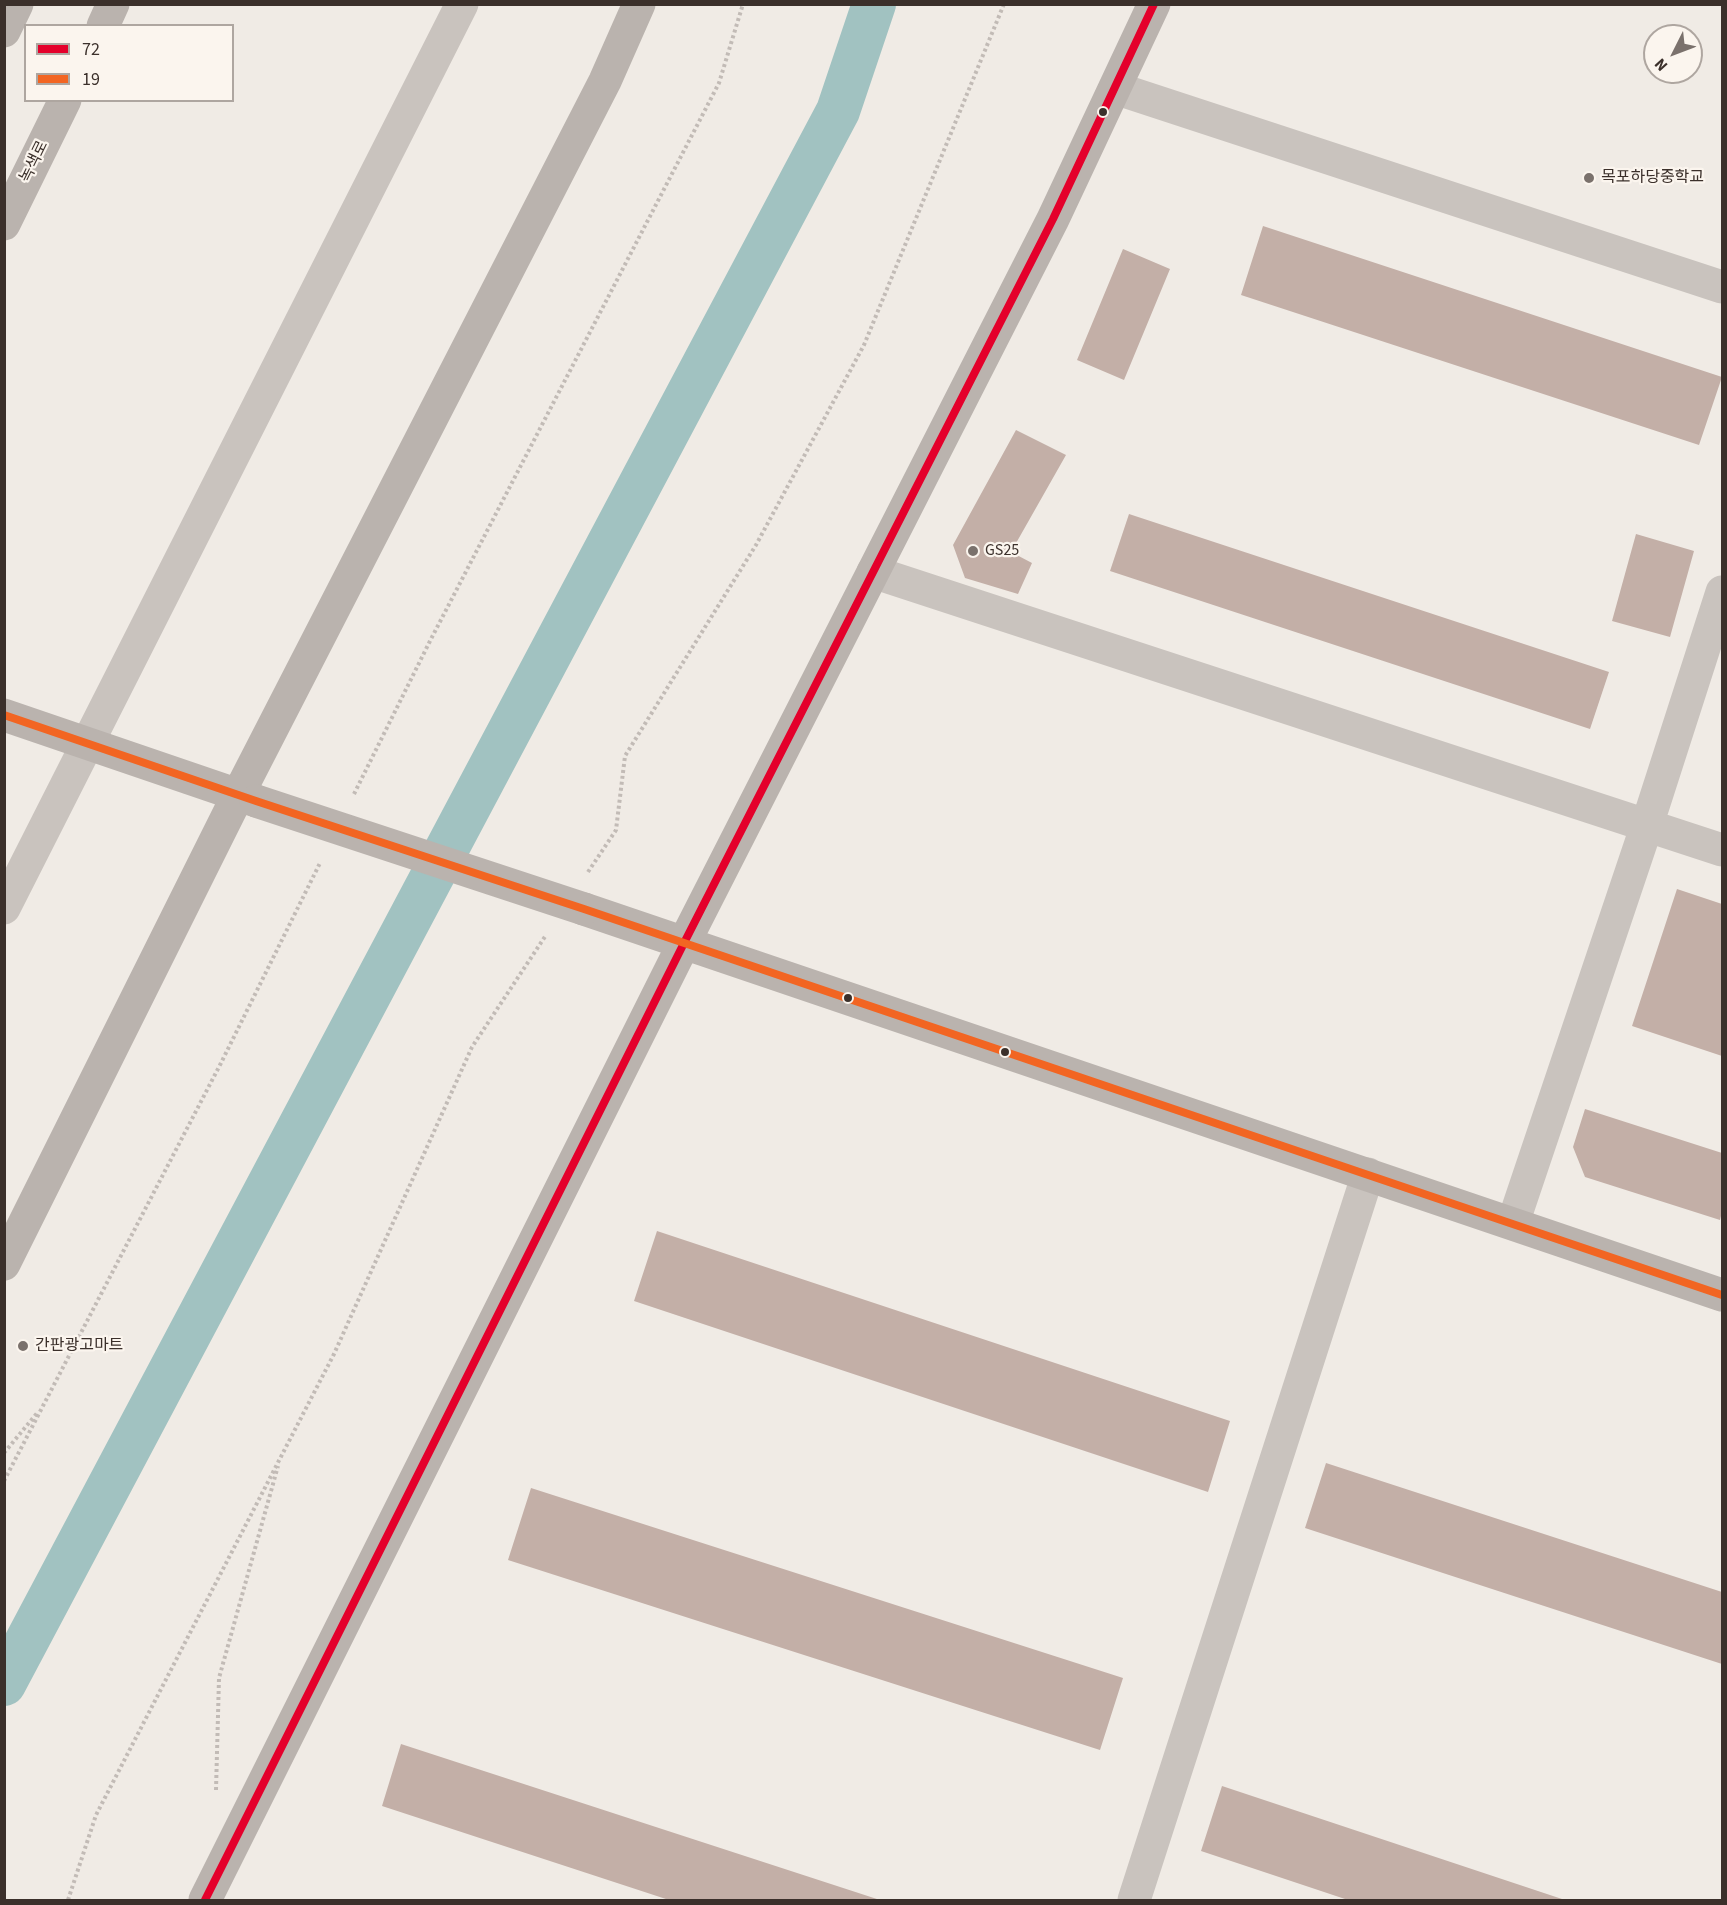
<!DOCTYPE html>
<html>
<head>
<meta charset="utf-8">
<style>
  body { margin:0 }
  #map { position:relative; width:1727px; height:1905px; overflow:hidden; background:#f0ebe5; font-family:"Source Sans 3",sans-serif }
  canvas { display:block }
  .frame { position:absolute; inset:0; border:6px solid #3b302b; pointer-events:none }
  .legend { position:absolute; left:24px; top:24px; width:210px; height:78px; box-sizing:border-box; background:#fbf5ee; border:2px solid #aea6a0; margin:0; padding:8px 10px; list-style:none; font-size:18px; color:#3b302b }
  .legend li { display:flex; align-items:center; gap:12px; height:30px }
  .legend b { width:30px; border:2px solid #aea6a0 }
  .north { position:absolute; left:1643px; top:24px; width:60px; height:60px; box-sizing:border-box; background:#fbf5ee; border:2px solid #aea6a0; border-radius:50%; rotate:228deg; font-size:16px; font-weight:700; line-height:24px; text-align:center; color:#3b302b }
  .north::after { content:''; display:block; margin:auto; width:21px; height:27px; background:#7a716c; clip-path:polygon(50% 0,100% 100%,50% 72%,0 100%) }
</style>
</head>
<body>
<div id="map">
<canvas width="1727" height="1905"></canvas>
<div class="frame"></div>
<ul class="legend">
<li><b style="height:8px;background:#e4002b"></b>72</li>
<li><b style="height:8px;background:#f26522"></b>19</li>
</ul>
<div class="north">N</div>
</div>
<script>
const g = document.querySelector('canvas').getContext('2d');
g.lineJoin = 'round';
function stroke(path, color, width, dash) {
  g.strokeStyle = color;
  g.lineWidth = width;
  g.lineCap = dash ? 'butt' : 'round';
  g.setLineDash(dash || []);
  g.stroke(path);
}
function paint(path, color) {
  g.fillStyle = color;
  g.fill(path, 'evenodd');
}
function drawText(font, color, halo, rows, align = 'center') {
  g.font = font + ' "Source Sans 3","Noto Sans KR",sans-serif';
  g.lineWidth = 4.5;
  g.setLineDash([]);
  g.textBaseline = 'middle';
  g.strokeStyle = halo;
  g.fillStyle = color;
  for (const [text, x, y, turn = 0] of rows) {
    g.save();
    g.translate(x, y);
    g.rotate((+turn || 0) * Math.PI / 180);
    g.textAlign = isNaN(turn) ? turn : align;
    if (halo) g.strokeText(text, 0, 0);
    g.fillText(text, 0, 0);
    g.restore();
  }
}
stroke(new Path2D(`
  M4 1684 838 111 874 4`), '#a1c2c1', 44);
paint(new Path2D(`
  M1263 226 1722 377 1699 445 1241 295Z
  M1123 249 1170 269 1124 380 1077 360Z
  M1016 430 1066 455 1011 552 1032 563 1018 594 965 578 953 545Z
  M1129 514 1609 672 1590 729 1110 571Z
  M1636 534 1694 551 1670 637 1612 621Z
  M1677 889 1722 904V1056L1632 1026Z
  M1585 1109 1722 1153V1212L1720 1220 1585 1177 1573 1147Z
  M657 1231 1230 1421 1208 1492 634 1301Z
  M1326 1463 1722 1592V1664L1305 1528Z
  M531 1488 1123 1678 1100 1750 508 1560Z
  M401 1744 880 1900H669L382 1806Z
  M1222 1786 1565 1900H1348L1201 1851Z`), '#c3afa7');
stroke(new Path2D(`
  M354 794 430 641 719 83 743 4
  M588 872 616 830 625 756 756 545 864 345 1004 4
  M4 1453 38 1412
  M4 1481 221 1063 320 863
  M216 1790 219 1678 278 1466
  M68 1900 96 1815 334 1354 472 1047 546 935`), '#c2bbb6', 4, [3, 3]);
stroke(new Path2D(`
  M1115 88 1722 287
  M873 572 1722 850
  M4 908 462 4
  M1513 1223 1647 825 1722 592
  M1134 1900 1368 1174`), '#c9c3be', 33);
stroke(new Path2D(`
  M103 26 113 4
  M4 31 17 4
  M4 224 65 100
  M4 715 256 801
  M584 909 1722 1295
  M4 1264 238 795 605 81 639 4
  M205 1900 684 943 1053 219 1154 4`), '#bab3ae', 33);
stroke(new Path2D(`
  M256 801 584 909`), '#bab3ae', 33);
stroke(new Path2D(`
  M205 1900 684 943 1053 219 1154 4`), '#e4002b', 8);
stroke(new Path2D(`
  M4 715 256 801 584 909 1722 1295`), '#f26522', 8);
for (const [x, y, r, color] of [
  [1103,112,5,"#3b302b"],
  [1589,178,6,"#7a716c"],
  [973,551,6,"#7a716c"],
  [848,998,5,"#3b302b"],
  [1005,1052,5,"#3b302b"],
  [23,1346,6,"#7a716c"]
]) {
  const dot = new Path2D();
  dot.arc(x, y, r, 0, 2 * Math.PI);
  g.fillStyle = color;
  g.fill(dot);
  stroke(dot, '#fbf5ee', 2);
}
drawText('16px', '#3b302b', '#fbf5ee', [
  ["녹색로",35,162,-64]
]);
drawText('16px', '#3b302b', '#fbf5ee', [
  ["목포하당중학교",1601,178],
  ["GS25",985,551],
  ["간판광고마트",35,1346]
], 'left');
</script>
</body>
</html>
